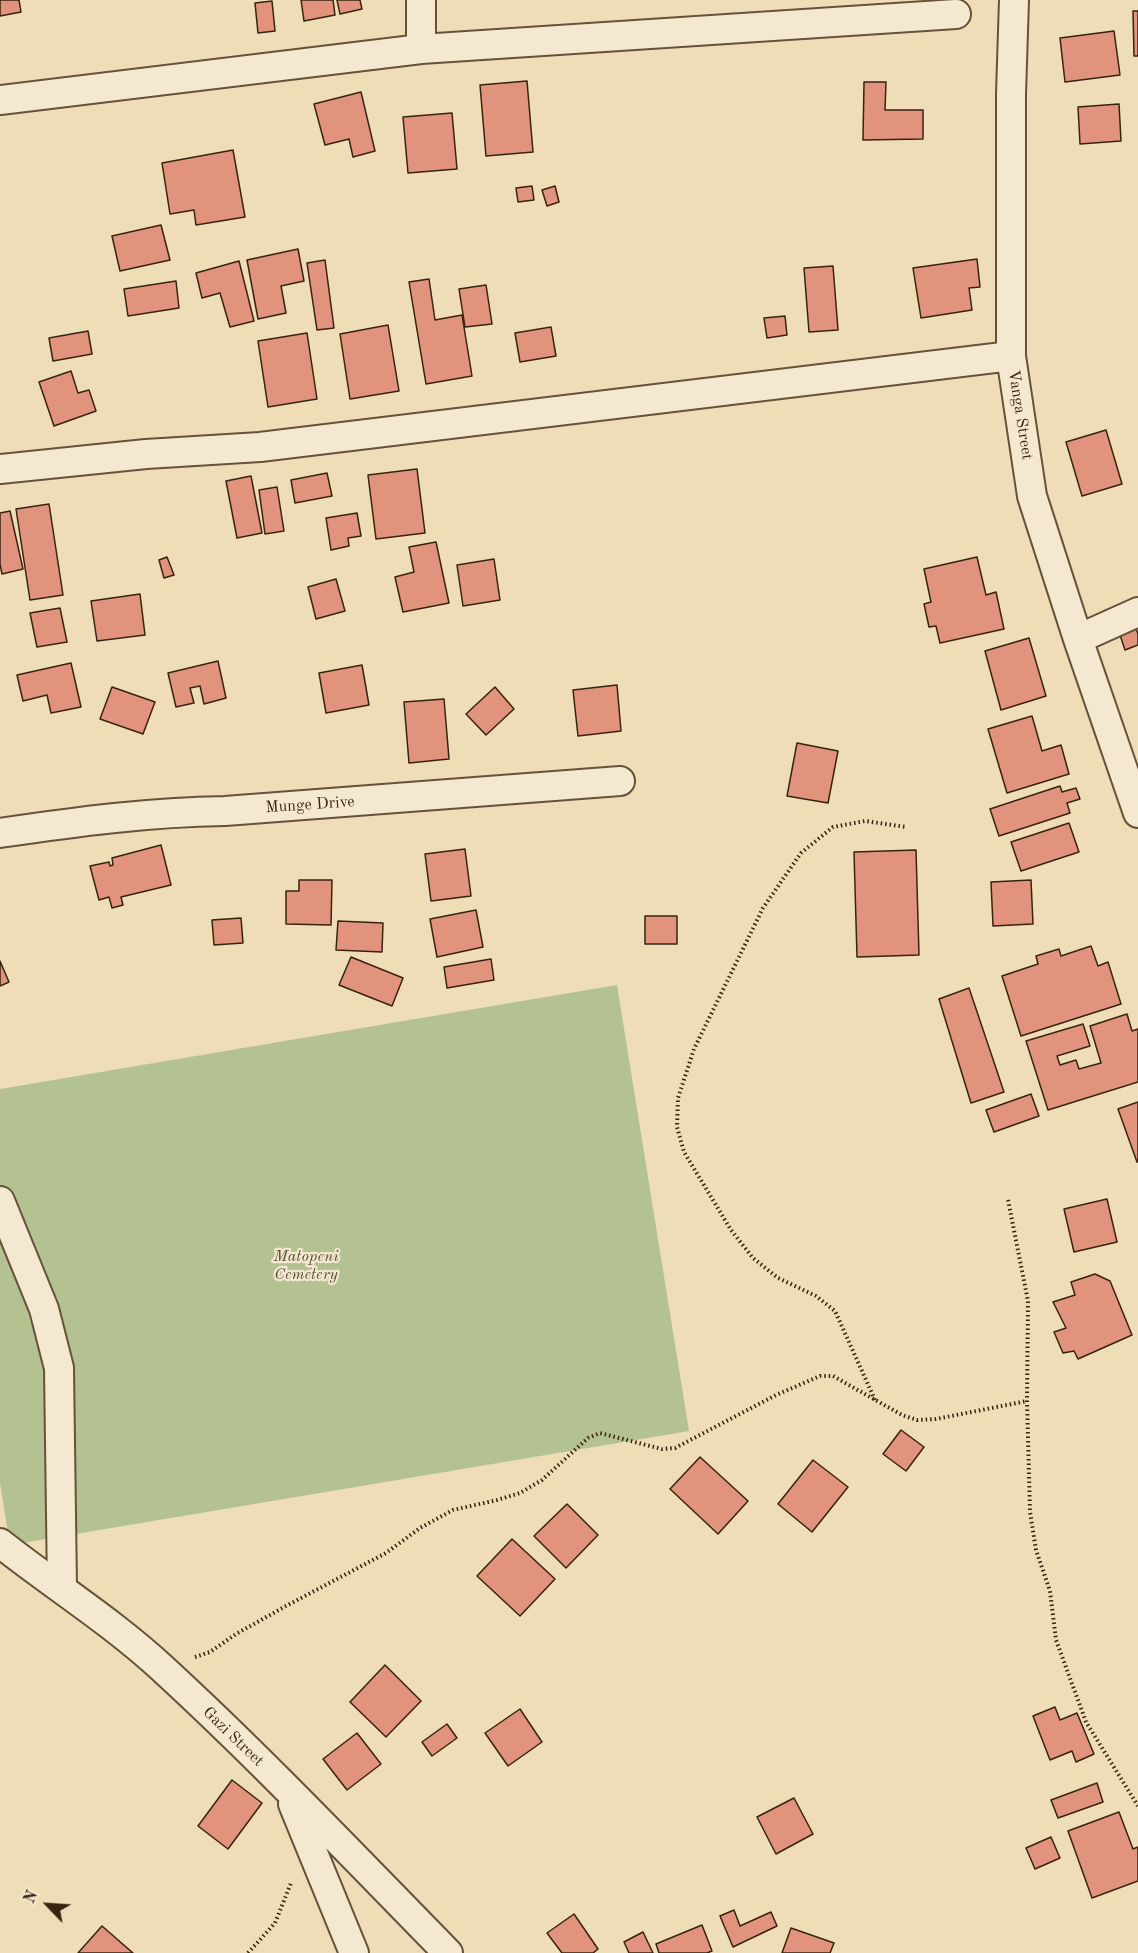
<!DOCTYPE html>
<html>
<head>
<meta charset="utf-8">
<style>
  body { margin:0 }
  #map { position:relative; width:1138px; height:1953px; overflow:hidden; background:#eeddb6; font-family:"Old Standard TT",serif }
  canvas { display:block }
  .north { position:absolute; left:18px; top:1875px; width:60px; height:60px; -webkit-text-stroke:4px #f4e9d0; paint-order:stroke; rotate:295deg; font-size:16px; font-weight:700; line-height:24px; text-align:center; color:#38230f }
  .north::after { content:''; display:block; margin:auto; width:21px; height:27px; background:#38230f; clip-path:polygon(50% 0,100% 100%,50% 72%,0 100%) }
</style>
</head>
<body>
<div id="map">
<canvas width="1138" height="1953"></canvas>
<div class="north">N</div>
</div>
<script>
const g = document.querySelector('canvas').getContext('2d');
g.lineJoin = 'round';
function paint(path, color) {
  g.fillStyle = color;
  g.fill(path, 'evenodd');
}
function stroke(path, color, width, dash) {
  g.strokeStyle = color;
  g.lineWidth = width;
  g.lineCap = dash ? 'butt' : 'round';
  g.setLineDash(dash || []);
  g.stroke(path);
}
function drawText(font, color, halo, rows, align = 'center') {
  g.font = font + ' "Old Standard TT",serif';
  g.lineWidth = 4.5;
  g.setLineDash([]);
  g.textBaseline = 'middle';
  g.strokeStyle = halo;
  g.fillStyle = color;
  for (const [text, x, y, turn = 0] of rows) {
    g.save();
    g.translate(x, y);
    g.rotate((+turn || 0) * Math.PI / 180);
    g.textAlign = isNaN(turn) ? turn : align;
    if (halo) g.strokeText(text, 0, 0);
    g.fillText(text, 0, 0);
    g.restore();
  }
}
paint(new Path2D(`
  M617 985 689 1431 10 1545 0 1483V1089Z`), '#b4c291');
const building = new Path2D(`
  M0 0H19L21 12 0 16Z
  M301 0H333L335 15 304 21Z
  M337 0H360L362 9 340 14Z
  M272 1 275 31 258 33 255 3Z
  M1133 11H1138V56H1134Z
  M1114 31 1120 75 1065 82 1060 38Z
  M527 81 533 152 486 156 480 85Z
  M864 82H886L885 110H923V139L863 140Z
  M361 92 375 151 353 157 349 139 325 145 314 104Z
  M1119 104 1121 141 1080 144 1078 107Z
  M452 113 457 169 408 173 403 117Z
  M233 150 245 217 196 225 194 210 170 214 162 163Z
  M532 186 534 200 518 202 516 188Z
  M555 186 559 202 547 206 542 190Z
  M161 225 170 260 120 271 112 236Z
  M298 249 304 281 281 286 286 313 258 319 247 260Z
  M977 259 980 287 969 288 972 310 921 318 913 268Z
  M325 260 334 328 317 330 307 263Z
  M239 261 254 321 230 327 220 293 202 298 196 273Z
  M833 266 838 330 809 332 804 268Z
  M429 279 435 320 462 315 472 376 426 384 409 282Z
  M176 281 179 308 128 316 124 289Z
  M486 285 492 324 465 327 459 289Z
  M785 316 787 335 767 338 764 318Z
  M388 325 399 391 350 399 340 334Z
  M551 327 556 356 520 362 515 333Z
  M88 331 92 354 53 361 49 338Z
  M307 333 317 399 268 407 258 341Z
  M71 371 78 393 89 390 96 411 54 426 39 382Z
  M1106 430 1122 484 1082 496 1066 442Z
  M417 469 425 533 376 539 368 475Z
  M327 473 332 496 295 503 291 480Z
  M251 476 262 533 237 538 226 481Z
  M277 487 284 531 265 534 259 490Z
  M49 504 63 595 30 600 16 509Z
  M10 511 23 569 2 574 0 564V513Z
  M357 513 361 536 348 538 349 546 331 550 326 518Z
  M436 542 449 603 403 612 395 577 414 572 409 547Z
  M167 557 174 575 164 578 159 560Z
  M977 557 986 595 996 592 1004 629 940 643 936 626 929 627 924 604 931 602 924 569Z
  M494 559 500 600 463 606 457 565Z
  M336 579 345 611 316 619 308 587Z
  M140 594 145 635 97 641 91 601Z
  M60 608 67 642 37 647 30 613Z
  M1135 626 1138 634V645L1125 650 1119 632Z
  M1029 638 1046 696 1001 710 985 651Z
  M218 661 226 698 204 704 200 686 190 688 194 703 176 707 168 673Z
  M71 663 81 707 51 713 47 695 23 701 17 675Z
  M362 665 369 705 326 713 319 673Z
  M617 685 621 731 578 736 573 690Z
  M112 687 155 702 143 734 100 719Z
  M495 687 514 709 486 735 466 714Z
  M444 699 449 759 409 763 404 702Z
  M1032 716 1042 751 1061 745 1069 774 1007 793 988 729Z
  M797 743 838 751 828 803 787 796Z
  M1060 786 1062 792 1076 788 1080 799 1067 803 1070 813 999 836 990 809Z
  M1069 823 1079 852 1021 871 1011 842Z
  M161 845 171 885 121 897 123 905 112 908 109 897 99 900 90 866 109 862 110 866 113 865 112 858Z
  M465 849 471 896 431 901 425 854Z
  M916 850 919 955 857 957 854 852Z
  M299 880H332L331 925 286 924V891H299Z
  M1031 880 1033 924 993 926 991 882Z
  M476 910 483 947 437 957 430 919Z
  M645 916H677V944H645Z
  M241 918 243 943 214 945 212 920Z
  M338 921 383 923 382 952 336 950Z
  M1091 946 1098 966 1108 962 1121 1004 1021 1036 1002 976 1038 964 1036 956 1059 949 1061 956Z
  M351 957 403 978 392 1006 339 985Z
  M491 959 494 980 447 988 444 967Z
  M0 961 9 982 0 986Z
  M969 988 1004 1092 971 1103 939 999Z
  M1127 1014 1132 1031 1138 1029V1082L1048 1110 1026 1041 1083 1024 1090 1046 1057 1056 1060 1065 1076 1060 1079 1069 1101 1063 1090 1026Z
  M1031 1094 1039 1116 994 1132 986 1110Z
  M1138 1102V1162H1137L1118 1109Z
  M1107 1199 1117 1242 1074 1252 1064 1209Z
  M1095 1274 1110 1281 1132 1335 1078 1359 1074 1351 1063 1353 1054 1332 1066 1328 1053 1302 1075 1295 1071 1282Z
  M901 1430 924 1447 906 1471 883 1454Z
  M700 1457 748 1501 718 1534 670 1489Z
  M813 1460 848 1487 812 1532 778 1504Z
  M567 1504 598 1535 566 1568 534 1536Z
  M512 1539 555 1579 520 1616 477 1576Z
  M385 1665 421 1701 386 1737 350 1702Z
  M1055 1707 1060 1720 1077 1713 1094 1754 1076 1762 1072 1751 1050 1760 1033 1716Z
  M520 1709 542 1742 508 1766 485 1733Z
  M447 1724 457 1738 432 1756 422 1742Z
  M357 1733 381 1764 347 1790 323 1759Z
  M232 1780 262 1803 228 1849 198 1826Z
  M1097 1783 1103 1802 1058 1818 1051 1800Z
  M794 1798 813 1834 776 1854 757 1817Z
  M1119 1812 1133 1849 1138 1847V1881L1092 1898 1068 1831Z
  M1051 1837 1060 1858 1035 1869 1026 1848Z
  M734 1910 740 1926 771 1912 777 1926 733 1947 720 1916Z
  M574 1914 598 1949 593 1953H562L547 1933Z
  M702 1925 712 1951 707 1953H659L656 1944Z
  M102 1926 133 1953H78Z
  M791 1928 834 1943 830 1953H782Z
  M643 1932 653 1953H629L624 1942Z`);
paint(building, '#e2937e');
stroke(building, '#38230f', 1.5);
const street = new Path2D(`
  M421 0V49
  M1014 0 1011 94V356L1032 496 1078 639 1138 813
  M0 100 421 49 956 14
  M0 469 146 454 260 447 1011 356
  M1078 639 1138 612
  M0 833C75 822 149 812 225 811L620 781
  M0 1201 44 1309 59 1368 62 1588
  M0 1543C53 1585 111 1621 162 1668 261 1759 354 1857 448 1953
  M293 1804 354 1953`);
stroke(street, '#665239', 32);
stroke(new Path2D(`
  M1008 1200 1028 1301 1027 1401 1030 1512 1036 1550 1050 1591 1056 1640 1086 1722 1138 1806
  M875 1400 835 1311 816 1296 778 1278 753 1258 731 1230 684 1152 677 1127 678 1098 694 1049 763 908 801 853 833 827 865 821 906 827
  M195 1657 210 1652 236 1634 286 1606 386 1553 420 1528 453 1510 497 1500 520 1493 542 1480 588 1438 600 1433 662 1449 675 1448 776 1395 820 1376H833L902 1415 917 1420 936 1419 1027 1401
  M248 1953 275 1923 291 1883`), '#38230f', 4, [1.5, 3]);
stroke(street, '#f4e9d0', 28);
drawText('16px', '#38230f', '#f4e9d0', [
  ["Vanga Street",1020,415,81],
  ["Munge Drive",310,805,-4],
  ["Gazi Street",233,1737,44]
]);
drawText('italic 16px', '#574b30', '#f4e9d0', [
  ["Matopeni",306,1257],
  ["Cemetery",306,1275]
]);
</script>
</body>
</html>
